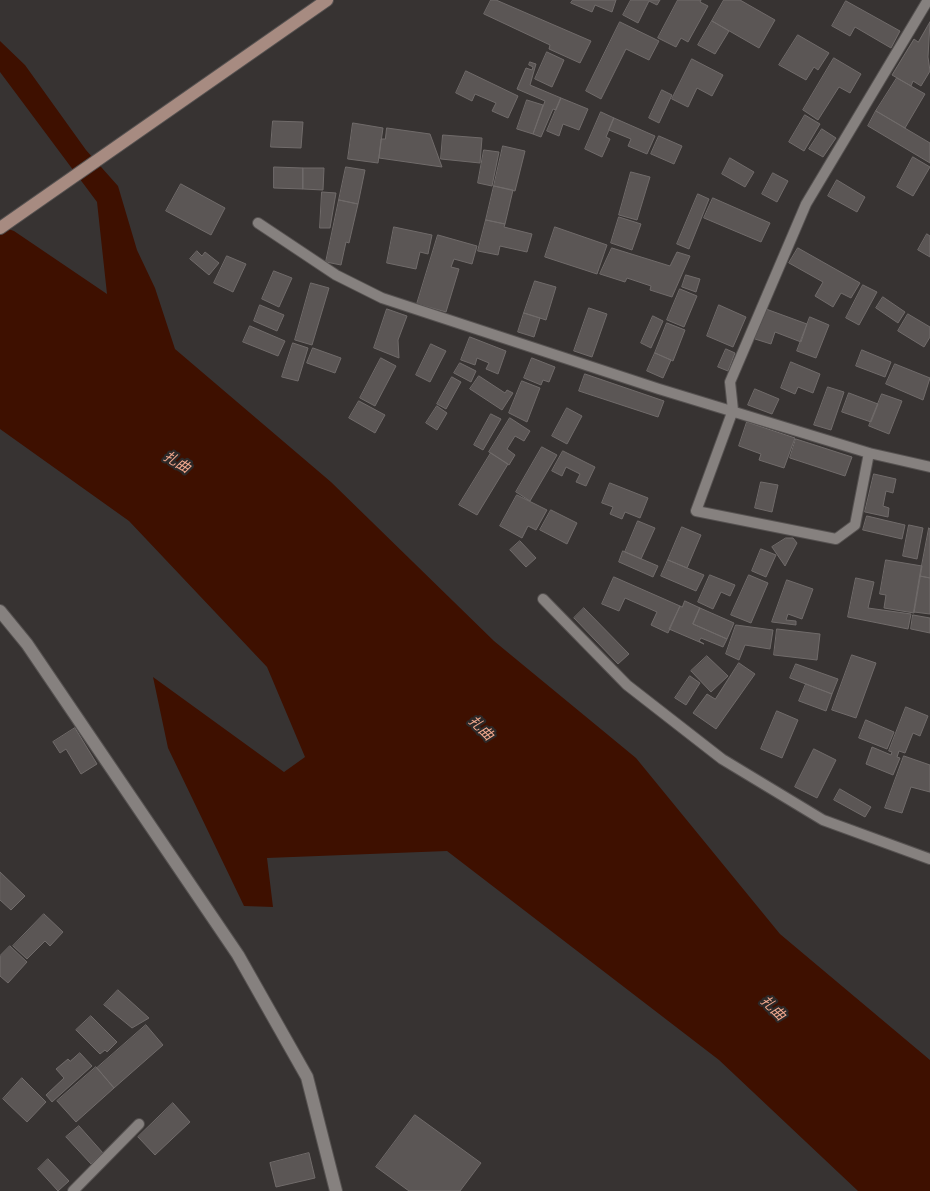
<!DOCTYPE html>
<html>
<head>
<meta charset="utf-8">
<style>
  body { margin:0 }
  canvas { display:block; background:#373332 }
</style>
</head>
<body>
<canvas width="930" height="1191"></canvas>
<script>
const g = document.querySelector('canvas').getContext('2d');
g.lineJoin = 'round';
function paint(path, color) {
  g.fillStyle = color;
  g.fill(path, 'evenodd');
}
function stroke(path, color, width, dash) {
  g.strokeStyle = color;
  g.lineWidth = width;
  g.lineCap = dash ? 'butt' : 'round';
  g.setLineDash(dash || []);
  g.stroke(path);
}
function drawText(font, color, halo, rows, align = 'center') {
  g.font = font + ' Ubuntu,"Noto Sans SC",sans-serif';
  g.lineWidth = 4.5;
  g.setLineDash([]);
  g.textBaseline = 'middle';
  g.strokeStyle = halo;
  g.fillStyle = color;
  for (const [text, x, y, turn = 0] of rows) {
    g.save();
    g.translate(x, y);
    g.rotate((+turn || 0) * Math.PI / 180);
    g.textAlign = isNaN(turn) ? turn : align;
    if (halo) g.strokeText(text, 0, 0);
    g.fillText(text, 0, 0);
    g.restore();
  }
}
paint(new Path2D(`
  M0 41 25 65 86 150 118 186 137 250 155 288 175 349 331 482 494 641 636 758 780 934 930 1060V1191H858L719 1060 447 851 267 858 273 907 244 906 168 748 153 677 284 772 305 757 267 667 129 521 0 429V226L14 231 107 294 97 202 0 72Z`), '#3e1000');
const building = new Path2D(`
  M491 0H496L591 41 580 63 549 49 550 45 484 14Z
  M573 0H616L612 12 595 5 592 12 571 3Z
  M631 0H660L657 5 649 1 638 23 623 15Z
  M678 0H701L700 2 708 6 688 42 681 38 676 47 658 38Z
  M724 0H740L775 20 759 48 712 21Z
  M846 1 900 31 891 48 855 27 850 36 832 26Z
  M712 21 729 31 715 54 698 45Z
  M620 22 659 41 649 60 626 49 601 99 586 91Z
  M930 22 928 57 930 71 921 86 913 81 911 86 892 75 914 39 918 42Z
  M798 35 829 53 818 70 814 67 806 80 779 65Z
  M547 52 564 60 552 87 535 79Z
  M834 58 861 74 850 93 839 87 818 120 803 110Z
  M692 59 723 75 712 96 697 88 688 107 672 99Z
  M530 62 536 64 530 85 561 98 556 110 553 109 541 137 533 134 545 101 517 89 526 68 532 70 533 67 529 65Z
  M466 71 518 96 508 118 492 111 496 103 475 94 472 101 456 93Z
  M897 78 925 94 905 128 876 111Z
  M662 90 672 95 659 123 649 118Z
  M561 98 588 109 579 130 563 124 559 136 547 131Z
  M527 100 543 105 533 134 517 129Z
  M876 111 930 143V163L868 126Z
  M601 112 614 118 606 137 610 139 602 157 585 149Z
  M805 115 820 124 804 151 789 142Z
  M614 118 655 136 647 154 628 146 631 139 609 130Z
  M273 121 303 122 301 148 271 147Z
  M353 123 383 128 378 163 348 159Z
  M387 128 430 134 442 167 379 158 381 139H385Z
  M822 129 836 138 823 157 809 149Z
  M443 135 482 138 480 163 441 159Z
  M659 136 682 146 674 164 651 154Z
  M503 146 525 151 515 191 494 186Z
  M484 150 499 152 492 186 478 183Z
  M913 157 930 167 913 196 897 187Z
  M730 158 754 172 745 187 722 174Z
  M274 167 303 168V189L274 188Z
  M346 167 365 170 358 204 339 200Z
  M303 168H324L323 190 303 189Z
  M631 172 650 177 637 220 619 215Z
  M773 173 788 181 777 202 762 194Z
  M837 180 865 197 857 212 828 196Z
  M181 184 225 208 211 235 166 211Z
  M494 186 513 190 505 224 486 220Z
  M322 192 336 193 330 228H320Z
  M698 194 709 199 689 249 677 244Z
  M713 198 770 223 761 242 704 218Z
  M339 200 358 204 349 243 346 242 341 265 326 262Z
  M619 217 641 224 632 250 611 243Z
  M486 220 505 224 504 227 532 234 527 252 500 246 498 255 478 251Z
  M394 227 432 235 428 254 420 252 416 269 387 263Z
  M555 227 607 245 597 274 545 257Z
  M927 234 930 236V257L918 250Z
  M438 235 477 246 472 264 454 259 451 267 459 269 446 312 417 304Z
  M612 248 670 266 677 252 690 256 672 297 650 290 651 286 627 278 625 282 600 274Z
  M798 248 860 283 851 298 841 293 833 307 815 296 823 282 789 263Z
  M197 251 202 256 205 252 219 263 209 275 190 259Z
  M227 256 246 264 233 292 214 283Z
  M274 271 292 278 279 307 262 299Z
  M686 275 700 279 696 292 682 287Z
  M535 281 556 287 546 320 524 313Z
  M311 283 329 288 312 345 295 340Z
  M863 285 877 292 859 325 846 318Z
  M680 289 697 296 684 327 667 320Z
  M883 297 905 312 898 323 876 308Z
  M260 305 284 315 277 331 254 321Z
  M719 305 746 317 733 347 707 336Z
  M589 308 607 314 592 357 574 351Z
  M387 309 407 316 398 340 399 358 374 348Z
  M766 309 807 324 801 342 775 332 771 344 755 339Z
  M524 313 540 318 534 337 518 332Z
  M908 314 930 327V337L924 347 898 331Z
  M653 316 663 321 651 348 641 343Z
  M810 317 829 325 816 358 797 351Z
  M667 323 685 330 673 361 655 353Z
  M250 326 285 341 278 356 243 342Z
  M470 337 506 351 498 374 486 369 489 363 477 358 475 365 461 360Z
  M293 343 308 348 298 381 282 377Z
  M431 344 446 351 430 382 416 375Z
  M313 348 341 358 335 373 307 363Z
  M726 349 735 353 728 371 718 367Z
  M862 350 891 362 885 377 856 366Z
  M655 353 671 360 663 378 647 371Z
  M381 358 396 366 375 406 360 398Z
  M532 358 555 367 549 382 543 380 541 385 524 378Z
  M791 362 820 374 813 393 798 387 795 394 781 388Z
  M460 363 476 371 471 382 454 373Z
  M895 364 930 378 923 400 886 384Z
  M585 374 664 401 658 417 579 391Z
  M479 376 505 393 507 390 513 393 502 410 470 389Z
  M452 377 461 382 446 409 437 404Z
  M522 381 540 388 527 422 509 413Z
  M828 387 844 392 831 430 814 425Z
  M755 389 779 399 772 414 748 405Z
  M849 393 878 404 871 422 842 412Z
  M882 394 902 401 889 434 869 426Z
  M359 401 385 415 375 433 349 418Z
  M437 406 447 413 437 430 426 423Z
  M567 408 582 416 567 444 552 436Z
  M491 414 501 419 483 450 474 445Z
  M510 418 530 431 524 441 515 436 507 449 515 455 509 465 489 452Z
  M747 422 795 438 784 468 759 460 761 454 739 446Z
  M796 439 852 457 845 476 790 458Z
  M542 447 557 455 530 501 516 492Z
  M563 451 595 467 586 486 576 482 580 474 566 467 562 476 552 471Z
  M491 453 508 464 477 515 459 505Z
  M874 474 896 479 893 493 886 491 883 506 889 508 888 517 865 512Z
  M761 482 778 485 772 512 755 508Z
  M610 483 648 498 640 518 625 512 622 519 610 514 613 507 602 503Z
  M517 495 547 510 536 530 528 526 522 538 500 526Z
  M551 510 577 523 567 544 540 530Z
  M867 516 905 525 902 539 863 530Z
  M638 521 655 528 641 559 625 552Z
  M909 525 923 528 917 559 903 556Z
  M682 527 701 535 687 568 668 560Z
  M929 528 930 529V578L920 576Z
  M786 538H793L797 543 785 566 772 547Z
  M520 541 536 558 526 567 510 550Z
  M761 549 776 555 766 577 752 571Z
  M623 551 658 566 653 577 619 562Z
  M668 560 704 575 696 591 661 576Z
  M886 560 922 566 914 613 884 608 886 595 880 594Z
  M710 575 735 585 730 596 721 592 713 609 698 602Z
  M749 575 768 583 751 623 731 615Z
  M920 576 930 578V614L914 612Z
  M614 577 680 606 668 633 651 625 657 612 625 598 619 611 602 604Z
  M856 578 874 582 868 608 911 614 908 629 848 617Z
  M787 580 813 589 802 619 788 614 786 620 796 621V625L772 622Z
  M685 601 700 608 693 624 727 639 723 647 701 638 699 641 704 644 669 629 680 606 682 607Z
  M584 608 629 654 618 664 574 618Z
  M700 608 734 623 727 639 693 624Z
  M913 615 930 618V633L911 629Z
  M736 625 773 630 770 649 745 645 739 660 726 654Z
  M777 629 820 634 817 660 774 655Z
  M852 655 876 663 856 718 832 710Z
  M707 656 728 676 711 692 691 671Z
  M739 663 755 674 716 729 693 713 707 694 715 699Z
  M796 664 838 679 832 694 790 678Z
  M690 676 700 683 686 705 675 698Z
  M806 684 832 694 826 711 799 701Z
  M906 707 928 716 920 736 913 733 905 753 899 751 897 757 900 758 893 775 866 764 872 747 891 755 892 752 889 751Z
  M777 711 798 720 782 758 761 749Z
  M866 720 894 732 887 749 859 738Z
  M75 728 97 764 81 774 66 749 60 753 53 742Z
  M814 749 836 760 817 798 795 787Z
  M904 756 930 765V792L911 787 902 813 885 808Z
  M840 789 871 807 865 817 834 800Z
  M0 872 25 896 11 910 0 900Z
  M44 914 63 932 50 946 45 941 27 959 13 946Z
  M10 946 27 962 8 983 0 976V956Z
  M118 990 149 1018 132 1028 104 1005Z
  M91 1016 117 1042 107 1052 105 1050 100 1054 76 1030Z
  M146 1025 163 1045 114 1088 97 1068Z
  M80 1053 92 1066 52 1102 46 1095 64 1078 56 1069 68 1059 70 1061Z
  M96 1067 114 1088 76 1122 57 1101Z
  M22 1078 46 1102 27 1122 3 1099Z
  M173 1103 190 1122 155 1155 138 1137Z
  M415 1115 481 1163 460 1191H409L376 1167Z
  M79 1126 103 1153 91 1164 66 1137Z
  M309 1153 315 1178 276 1187 270 1163Z
  M48 1159 69 1181 58 1191 38 1169Z`);
paint(building, '#5b5655');
stroke(building, '#706b6a', 1);
const service = new Path2D(`
  M258 223 336 275 382 298 659 389 869 453 930 467
  M869 453 855 525 836 539 696 511 733 410 730 382 806 204 928 0
  M543 599 627 685 722 759 823 820 930 859
  M73 1191 139 1124`);
const tertiary = new Path2D(`
  M0 611 27 644 238 955 307 1077 336 1191`);
const secondary = new Path2D(`
  M0 228 327 0`);
stroke(service, '#555150', 12);
stroke(tertiary, '#555150', 14);
stroke(secondary, '#555150', 14);
stroke(service, '#86817f', 10);
stroke(tertiary, '#86817f', 12);
stroke(secondary, '#a78b81', 12);
drawText('italic 14px', '#f4aa8f', '#2d2928', [
  ["扎曲",177,462,31],
  ["扎曲",481,728,44],
  ["扎曲",773,1008,44]
]);
</script>
</body>
</html>
